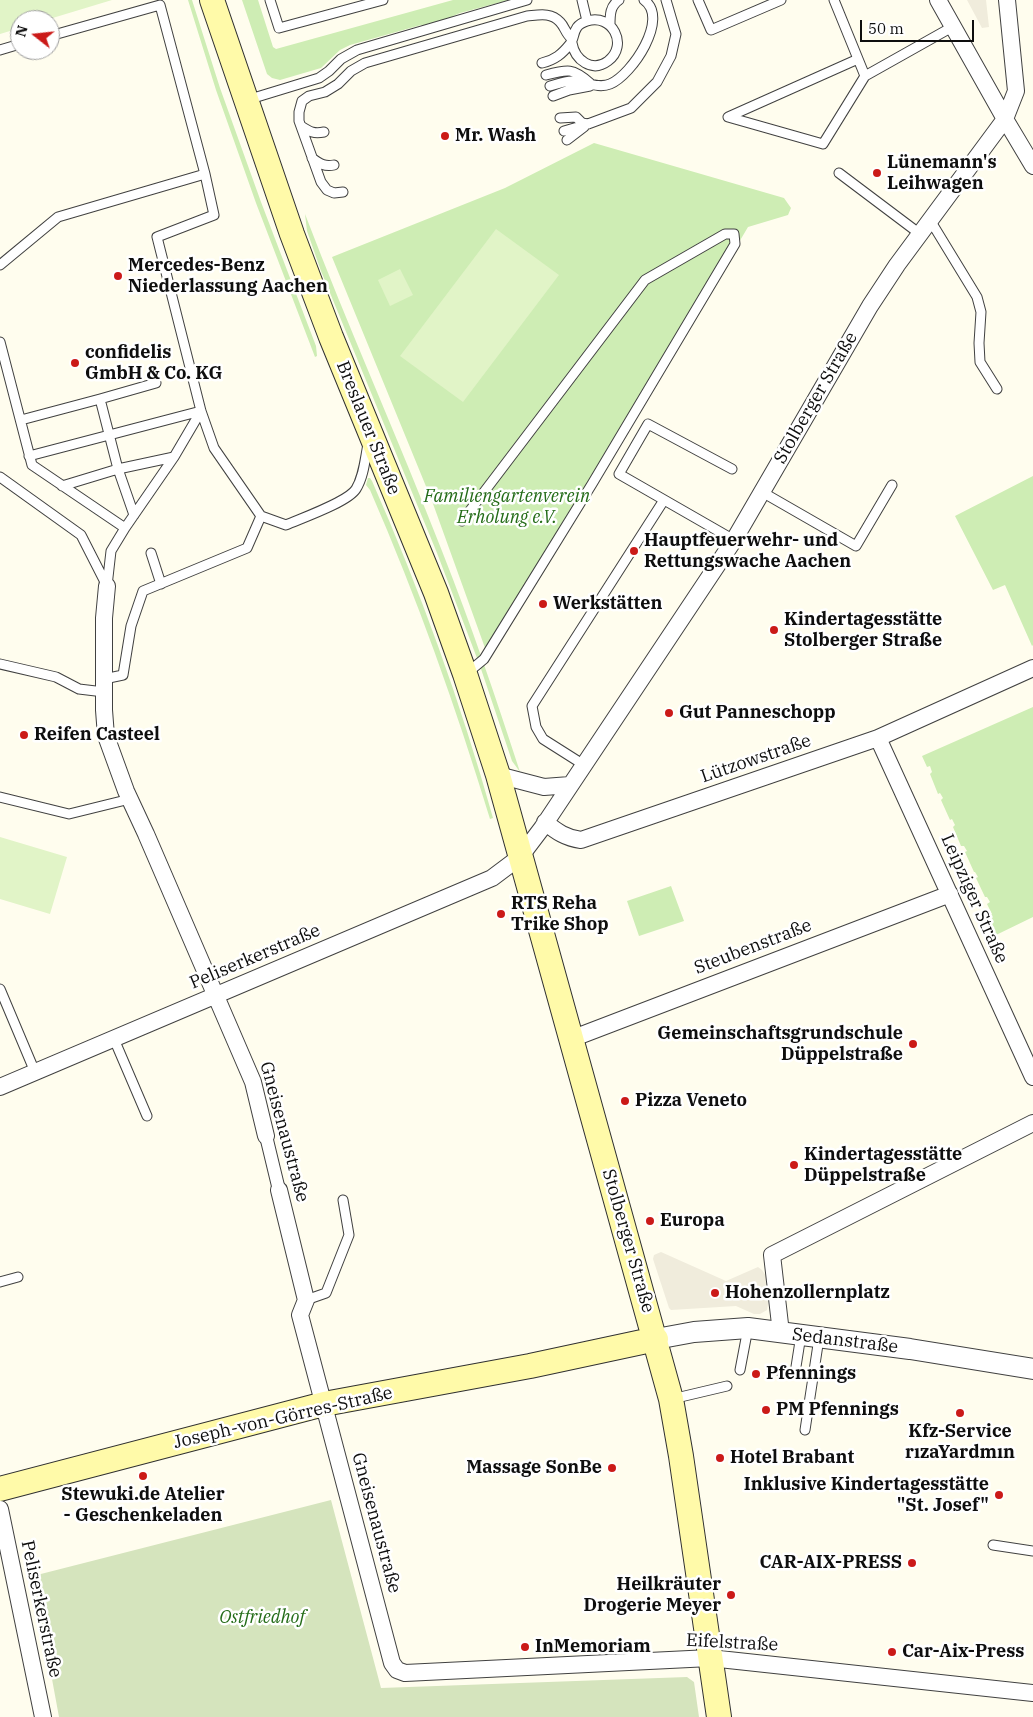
<!DOCTYPE html>
<html>
<head>
<meta charset="utf-8">
<style>
  body { margin:0 }
  #map { position:relative; width:1033px; height:1717px; overflow:hidden; background:#fffdee; font-family:"IBM Plex Serif",serif }
  canvas { display:block }
  .north { position:absolute; left:10px; top:10px; width:50px; height:50px; box-sizing:border-box; background:#fff; border:1px solid #9f9f9f; border-radius:50%; rotate:286deg; font-size:14px; font-weight:700; line-height:20px; text-align:center; color:#0e0e0e }
  .north::after { content:''; display:block; margin:auto; width:18px; height:22px; background:#cb1a18; clip-path:polygon(50% 0,100% 100%,50% 72%,0 100%) }
  .scale { position:absolute; left:860px; top:20px; width:114px; height:22px; box-sizing:border-box; border:2px solid #0e0e0e; border-top:0; padding-left:6px; font-size:15px; line-height:18px; white-space:nowrap; color:#0e0e0e; -webkit-text-stroke:4px #fff; paint-order:stroke }
</style>
</head>
<body>
<div id="map">
<canvas width="1033" height="1717"></canvas>
<div class="north">N</div>
<div class="scale">50 m</div>
</div>
<script>
const g = document.querySelector('canvas').getContext('2d');
g.lineJoin = 'round';
function paint(path, color) {
  g.fillStyle = color;
  g.fill(path, 'evenodd');
}
function stroke(path, color, width, dash) {
  g.strokeStyle = color;
  g.lineWidth = width;
  g.lineCap = dash ? 'butt' : 'round';
  g.setLineDash(dash || []);
  g.stroke(path);
}
function drawText(font, color, halo, rows, align = 'center') {
  g.font = font + ' "IBM Plex Serif",serif';
  g.lineWidth = 5;
  g.setLineDash([]);
  g.textBaseline = 'middle';
  g.strokeStyle = halo;
  g.fillStyle = color;
  for (const [text, x, y, turn = 0] of rows) {
    g.save();
    g.translate(x, y);
    g.rotate((+turn || 0) * Math.PI / 180);
    g.textAlign = isNaN(turn) ? turn : align;
    if (halo) g.strokeText(text, 0, 0);
    g.fillText(text, 0, 0);
    g.restore();
  }
}
paint(new Path2D(`
  M188 0H192L220 88 261 202 316 346 317 356 315 357 256 203 216 90Z
  M242 0H258L273 47 276 49 453 0H509L460 13 453 16 451 20 424 27 421 25 350 45 340 50 321 68 280 80 272 78 267 74Z
  M594 143 784 198 791 208 788 215 748 227 545 570 489 659 432 501 332 257 505 188Z
  M305 214C348 327 398 438 442 551 471 624 496 698 520 772L512 761 480 666 437 553 321 271 307 231Z
  M1033 476V645L1032 646 1005 585 993 590 955 516Z
  M368 478H370L372 481C420 590 461 703 493 818L490 819C456 707 417 598 370 490L366 485Z
  M1033 707V917L996 935 987 916 992 914 987 904 990 902 987 897H985L976 878 978 877 975 872H974L965 852 967 851 964 846H961L953 827 955 825 952 819 950 820 941 800 943 798 940 793 938 794 930 774 932 772 930 766 927 767 922 756Z
  M671 886 684 921 639 936 627 901Z`), '#ceedb4');
paint(new Path2D(`
  M331 1500 381 1688 687 1677 694 1682 699 1717H59L33 1576Z`), '#d5e4bd');
paint(new Path2D(`
  M0 0H112L46 20H20V28L0 34Z
  M496 229 559 275 463 402 400 356Z
  M400 269 413 295 390 306 378 280Z
  M0 837 67 857 50 914 0 899Z`), '#e1f4c7');
paint(new Path2D(`
  M967 0H986L989 27 982 28Z
  M661 1252 726 1281 758 1267 762 1270 766 1276 768 1304 767 1310 760 1314H754L736 1306 671 1310 669 1308 653 1259 654 1255Z`), '#f0ecdc');
const service = new Path2D(`
  M270 0 279 28 383 0
  M582 0 587 21
  M698 0 711 30 781 0
  M834 0 865 76 823 144 728 117 858 59
  M610 25C610 15 610 6 619 0
  M50 36 160 5 205 174 214 215 157 237 201 411 214 448 261 516 286 525C302 518 348 502 356 489 364 476 365 459 368 444
  M0 50 20 44
  M542 63C555 60 562 54 570 44 576 37 571 26 587 21 612 13 629 45 608 61 592 73 575 60 572 43
  M546 75C568 69 573 68 590 83
  M865 76 954 26
  M550 86C557 84 565 81 572 81 584 81 598 89 610 84 632 75 670 18 644 0
  M553 96 569 90 590 86
  M247 100 319 78 329 71 341 59 357 50 527 0
  M560 118 576 117 582 123 588 124
  M301 126C310 132 314 134 324 132
  M564 131 588 124 631 108 657 82 671 56 676 34 666 0
  M567 140 584 127
  M312 158C320 164 325 167 334 165
  M839 173 920 234
  M343 192 334 193 327 190 321 182 299 121V112L302 101 309 96 325 92 338 84 351 71 365 63 527 16C539 15 551 12 560 22 565 27 565 33 572 39
  M930 220 977 297 981 312 979 343 980 362 997 389
  M0 265 58 217 205 174
  M0 342 32 465 125 528
  M100 399 118 469 134 515
  M21 420 100 399 156 383
  M29 456 201 411
  M732 469 648 424 619 474 734 540
  M0 477 81 535 107 586
  M62 486 118 469 174 457
  M762 492 856 546 892 485
  M462 521 645 280 725 234H734L735 244 592 484 484 659 466 674
  M151 553 161 584
  M107 586 111 551 125 528 174 457 201 411
  M0 664 56 677 79 689 104 692
  M104 679 123 675 131 626 143 591 247 548 261 516
  M584 765 543 739 536 727 532 706 664 500
  M0 797 69 814 130 799
  M0 989 35 1072
  M114 1039 147 1116
  M0 1282 18 1277
  M306 1300 326 1293 349 1235 343 1200
  M740 1370 748 1328
  M782 1374 795 1373 801 1335
  M672 1399 727 1386
  M805 1430 819 1338
  M993 1545 1033 1551`);
const pedestrian = new Path2D(`
  M266 1136 279 1190`);
const minor = new Path2D(`
  M938 0 1005 119 1033 166
  M107 586 104 618V710L106 736 126 791 146 834 253 1082 266 1136
  M878 738 1033 1077
  M498 775 544 787 570 785
  M545 822C557 832 566 838 581 840L878 738 1033 668
  M571 1039 950 894
  M0 1087 492 878 520 857 542 828 734 540 870 306 897 265 1005 119 1016 91 1007 0
  M279 1190 306 1300 300 1315 392 1663 397 1670 405 1673 710 1658 1033 1693
  M781 1333 772 1255 1033 1123
  M0 1509 43 1717`);
const tertiary = new Path2D(`
  M656 1339 694 1332 748 1328 910 1349 1033 1369`);
const secondary = new Path2D(`
  M212 0 292 234 331 337 436 593 465 674 498 775 671 1399 681 1456 719 1717
  M0 1489 324 1404 530 1366 656 1339`);
stroke(service, '#414141', 11);
stroke(pedestrian, '#414141', 14);
stroke(minor, '#414141', 18);
stroke(tertiary, '#414141', 22);
stroke(secondary, '#303030', 26);
stroke(service, '#fff', 9);
stroke(pedestrian, '#fff', 12);
stroke(minor, '#fff', 16);
stroke(tertiary, '#fff', 20);
stroke(secondary, '#fffaa9', 24);
for (const [x, y, r, color] of [
  [445,136,5,"#cb1a18"],
  [877,173,5,"#cb1a18"],
  [118,276,5,"#cb1a18"],
  [75,363,5,"#cb1a18"],
  [634,551,5,"#cb1a18"],
  [543,604,5,"#cb1a18"],
  [774,630,5,"#cb1a18"],
  [669,713,5,"#cb1a18"],
  [24,735,5,"#cb1a18"],
  [501,914,5,"#cb1a18"],
  [913,1044,5,"#cb1a18"],
  [625,1101,5,"#cb1a18"],
  [794,1165,5,"#cb1a18"],
  [650,1221,5,"#cb1a18"],
  [715,1293,5,"#cb1a18"],
  [756,1374,5,"#cb1a18"],
  [766,1410,5,"#cb1a18"],
  [960,1413,5,"#cb1a18"],
  [720,1458,5,"#cb1a18"],
  [612,1468,5,"#cb1a18"],
  [143,1476,5,"#cb1a18"],
  [999,1495,5,"#cb1a18"],
  [912,1563,5,"#cb1a18"],
  [731,1595,5,"#cb1a18"],
  [525,1647,5,"#cb1a18"],
  [892,1652,5,"#cb1a18"]
]) {
  const dot = new Path2D();
  dot.arc(x, y, r, 0, 2 * Math.PI);
  g.fillStyle = color;
  g.fill(dot);
  stroke(dot, '#fff', 2);
}
drawText('bold 18px', '#0e0e0e', '#fff', [
  ["Mr. Wash",455,136],
  ["Lünemann's",887,163],
  ["Leihwagen",887,184],
  ["Mercedes-Benz",128,266],
  ["Niederlassung Aachen",128,287],
  ["confidelis",85,353],
  ["GmbH & Co. KG",85,374],
  ["Hauptfeuerwehr- und",644,541],
  ["Rettungswache Aachen",644,562],
  ["Werkstätten",553,604],
  ["Kindertagesstätte",784,620],
  ["Stolberger Straße",784,641],
  ["Gut Panneschopp",679,713],
  ["Reifen Casteel",34,735],
  ["RTS Reha",511,904],
  ["Trike Shop",511,925],
  ["Gemeinschaftsgrundschule",903,1034,"right"],
  ["Düppelstraße",903,1055,"right"],
  ["Pizza Veneto",635,1101],
  ["Kindertagesstätte",804,1155],
  ["Düppelstraße",804,1176],
  ["Europa",660,1221],
  ["Hohenzollernplatz",725,1293],
  ["Pfennings",766,1374],
  ["PM Pfennings",776,1410],
  ["Kfz-Service",960,1432,"center"],
  ["rızaYardmın",960,1453,"center"],
  ["Hotel Brabant",730,1458],
  ["Massage SonBe",602,1468,"right"],
  ["Inklusive Kindertagesstätte",989,1485,"right"],
  ["\"St. Josef\"",989,1506,"right"],
  ["Stewuki.de Atelier",143,1495,"center"],
  ["- Geschenkeladen",143,1516,"center"],
  ["CAR-AIX-PRESS",902,1563,"right"],
  ["Heilkräuter",721,1585,"right"],
  ["Drogerie Meyer",721,1606,"right"],
  ["InMemoriam",535,1647],
  ["Car-Aix-Press",902,1652]
], 'left');
drawText('18px', '#0e0e0e', '#fff', [
  ["Stolberger Straße",816,398,-60],
  ["Breslauer Straße",368,428,68],
  ["Lützowstraße",756,759,-19],
  ["Leipziger Straße",974,899,66],
  ["Steubenstraße",753,947,-21],
  ["Peliserkerstraße",255,957,-23],
  ["Gneisenaustraße",284,1132,75],
  ["Stolberger Straße",628,1241,74],
  ["Sedanstraße",845,1341,7],
  ["Joseph-von-Görres-Straße",283,1418,-13],
  ["Gneisenaustraße",376,1523,75],
  ["Peliserkerstraße",41,1609,78],
  ["Eifelstraße",732,1643,3]
]);
drawText('italic 18px', '#246c18', '#fff', [
  ["Familiengartenverein",507,497],
  ["Erholung e.V.",507,518],
  ["Ostfriedhof",262,1618]
]);
</script>
</body>
</html>
